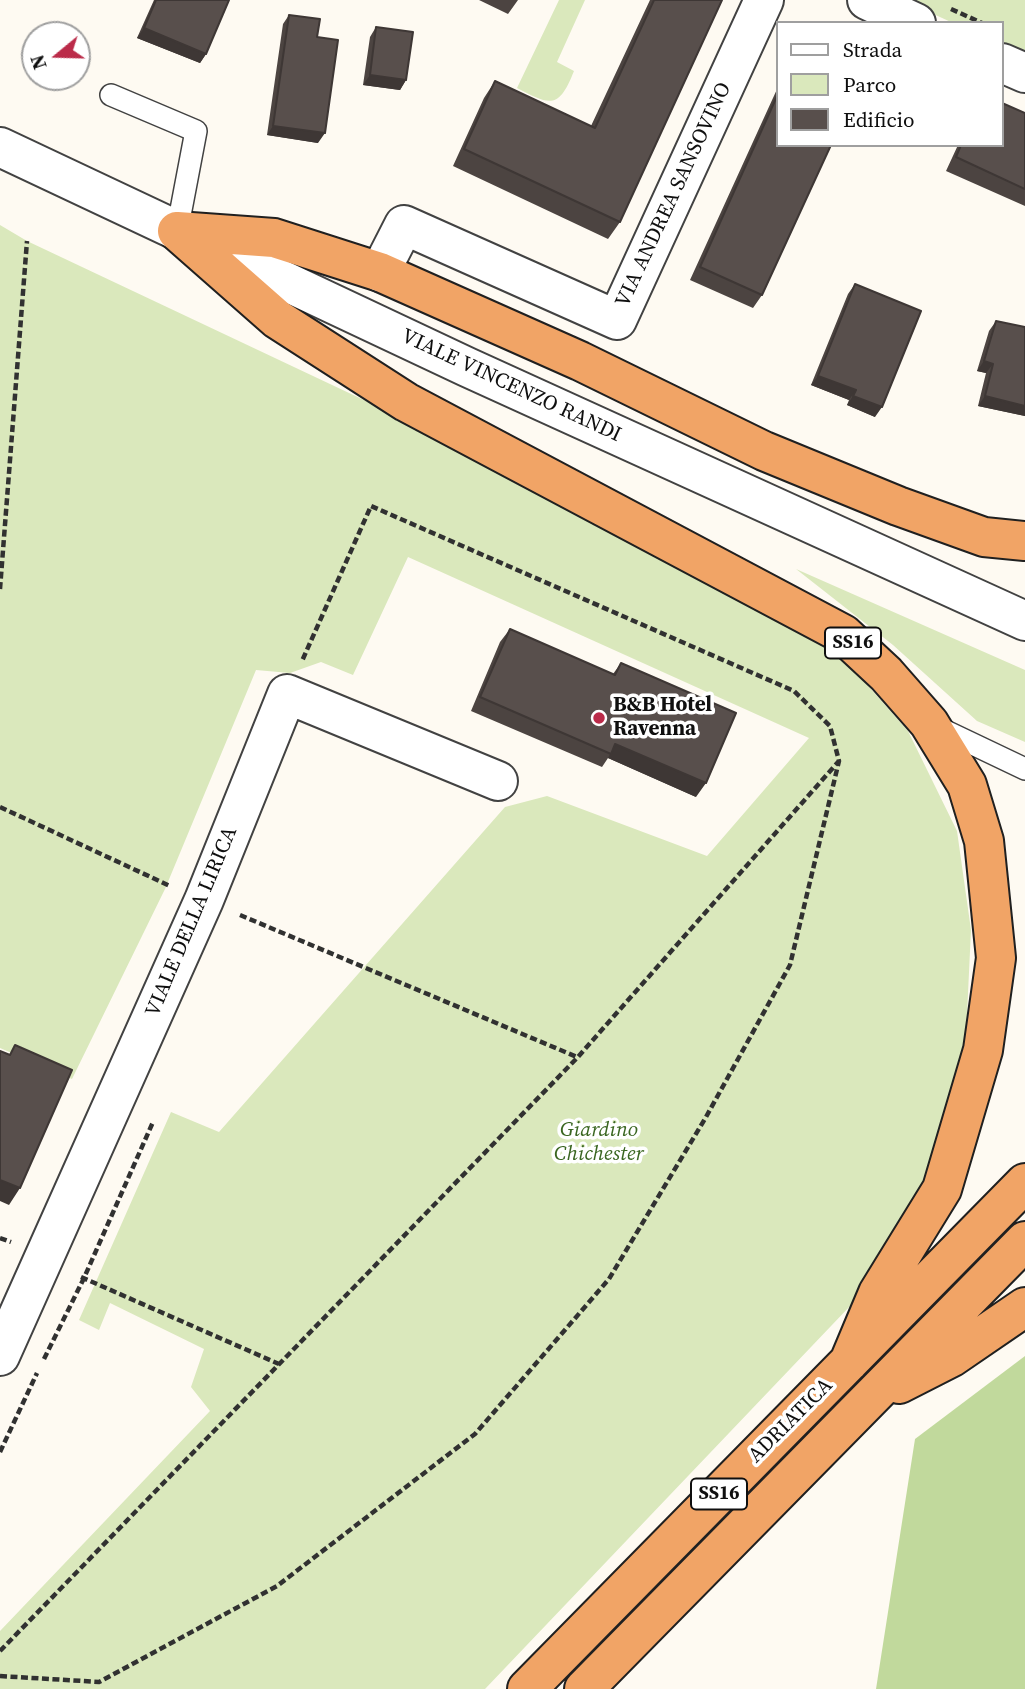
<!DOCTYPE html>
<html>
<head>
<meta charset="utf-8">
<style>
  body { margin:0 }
  #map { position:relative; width:1025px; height:1689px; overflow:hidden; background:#fefaf2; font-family:"Source Serif 4",serif }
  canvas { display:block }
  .legend { position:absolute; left:776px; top:21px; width:228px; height:126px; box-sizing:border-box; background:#fff; border:2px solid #9f9f9f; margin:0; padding:9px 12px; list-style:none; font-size:21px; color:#0f0f0f }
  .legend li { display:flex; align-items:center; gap:14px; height:35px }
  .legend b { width:35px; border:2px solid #9f9f9f }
  .north { position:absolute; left:21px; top:21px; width:70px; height:70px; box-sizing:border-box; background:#fff; border:2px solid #9f9f9f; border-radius:50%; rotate:251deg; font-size:19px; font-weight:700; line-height:28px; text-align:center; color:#0f0f0f }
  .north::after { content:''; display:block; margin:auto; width:24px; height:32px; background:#bb2b49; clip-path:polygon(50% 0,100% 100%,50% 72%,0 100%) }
</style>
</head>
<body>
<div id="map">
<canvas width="1025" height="1689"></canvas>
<ul class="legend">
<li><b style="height:9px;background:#fff"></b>Strada</li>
<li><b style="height:19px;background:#dae8bc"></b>Parco</li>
<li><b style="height:19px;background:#584f4c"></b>Edificio</li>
</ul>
<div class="north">N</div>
</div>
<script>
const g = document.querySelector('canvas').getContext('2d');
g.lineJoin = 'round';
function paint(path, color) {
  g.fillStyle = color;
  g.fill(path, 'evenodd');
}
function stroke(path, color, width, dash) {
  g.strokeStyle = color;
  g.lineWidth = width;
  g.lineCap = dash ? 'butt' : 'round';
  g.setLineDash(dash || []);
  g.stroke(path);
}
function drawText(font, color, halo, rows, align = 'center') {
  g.font = font + ' "Source Serif 4",serif';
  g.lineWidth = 7;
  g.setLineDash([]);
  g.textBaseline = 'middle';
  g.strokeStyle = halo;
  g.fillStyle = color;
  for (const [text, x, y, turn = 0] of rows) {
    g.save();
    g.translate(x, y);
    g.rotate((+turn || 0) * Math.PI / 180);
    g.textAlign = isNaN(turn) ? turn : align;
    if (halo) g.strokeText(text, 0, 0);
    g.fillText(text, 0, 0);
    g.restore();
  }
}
paint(new Path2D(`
  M559 0H585L557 62 574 71C559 109 551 106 517 88Z
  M903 0H1025V55L1002 45V23H953Z
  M0 225 27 241 366 401 833 646 908 731 957 831 971 930 965 1057 924 1188 852 1304 485 1689H0V1631L210 1411 191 1387 204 1349 110 1303 99 1330 79 1320 171 1112 219 1132 505 807 547 796 707 856 809 738 408 557 353 675 321 662 290 673 256 670 165 889 72 1079 0 1048Z
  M796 569 1025 670V742L977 721 893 645Z`), '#dae8bc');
paint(new Path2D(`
  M1025 1356V1689H876L915 1439Z`), '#c1d99c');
const service = new Path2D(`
  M111 95 196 131 177 231
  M937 727 1025 769`);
const minor = new Path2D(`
  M867 0 916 23
  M1002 63 1025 73
  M380 272 404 225 617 320 764 0
  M0 1356 204 900 287 694 498 781`);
const tertiary = new Path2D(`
  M0 147 467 367 1025 621`);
const trunk = new Path2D(`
  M177 231 277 319 406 402 843 634 886 674 929 723 967 785 984 841 996 958 983 1050 942 1189 878 1293 849 1362
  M177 231 274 238 380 272 580 361 764 451 898 506 984 537 1025 541
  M899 1384 952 1357 1025 1307
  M527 1689 1025 1183
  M584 1689 1025 1241`);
stroke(service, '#424242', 24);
stroke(minor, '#424242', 42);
stroke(tertiary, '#424242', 42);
stroke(trunk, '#202020', 42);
stroke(new Path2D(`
  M951 9 982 23
  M0 589 27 241
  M0 807 170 886
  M240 915 577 1057
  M0 1238 11 1242
  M81 1277 279 1364
  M44 1359 84 1278 153 1122
  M0 1452 37 1373
  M0 1651 577 1058 839 761
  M0 1676 99 1682 277 1586 475 1434 609 1279 706 1117 790 965 839 761 830 726 794 691 371 506 302 661`), '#313131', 4.5, [7, 3.5]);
stroke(service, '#fff', 21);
stroke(minor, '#fff', 38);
stroke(tertiary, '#fff', 38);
stroke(trunk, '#f1a466', 38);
paint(new Path2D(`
  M154 0H229L206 54 200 63 137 38Z
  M479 0H518L508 14Z
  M650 0H722L620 222 608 239 453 166 484 98 495 81 591 126Z
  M289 15 317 37 318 143 267 135 283 24Z
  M376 27 406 80 400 90 363 85 370 37Z
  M778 87V145L762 295 753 308 690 280Z
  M1025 113V206L946 171 958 145H1002Z
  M855 284 875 417 847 405 849 400 811 385 848 294Z
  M996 321 1025 327V416L978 406 986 373 977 371 989 331Z
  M510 629 613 674 621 663 696 797 608 758 602 767 471 711 500 642Z`), '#4c4441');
paint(new Path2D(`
  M144 28 206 54 200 63 137 38Z
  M370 75 406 80 400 90 363 85Z
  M273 126 325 133 318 143 267 135Z
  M984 361 993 364 986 373 977 371Z
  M818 376 856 390 849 400 811 385Z
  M853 396 882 407 875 417 847 405Z
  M985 396 1025 406V416L978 406Z
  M615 744 706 783 696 797 608 758Z
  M0 1180 20 1188 9 1205 0 1201Z`), '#3e3735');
const building = new Path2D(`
  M156 0H229L206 54 144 28Z
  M654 0H722L620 222 464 149 495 81 595 128Z
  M289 15 320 19 317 37 338 40 325 133 273 126Z
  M376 27 413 32 406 80 370 75Z
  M778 94V145H831L762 295 700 267Z
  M1002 103 1025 113V189L956 157 961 145H1002Z
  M855 284 921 311 882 407 853 396 856 390 818 376Z
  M996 321 1025 327V406L985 396 993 364 984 361Z
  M510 629 615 675 621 663 736 713 706 783 615 744 611 754 480 697Z
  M15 1045 72 1070 20 1188 0 1180V1051L10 1055Z`);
paint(building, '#584f4c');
stroke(building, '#3e3735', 2);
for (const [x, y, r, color] of [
  [599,718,7,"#bb2b49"]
]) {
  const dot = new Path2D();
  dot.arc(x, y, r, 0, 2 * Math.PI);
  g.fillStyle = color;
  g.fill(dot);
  stroke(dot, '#fff', 2.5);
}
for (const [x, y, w] of [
  [853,643,56],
  [719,1494,56]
]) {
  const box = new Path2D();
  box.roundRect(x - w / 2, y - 15.5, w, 31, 5);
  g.fillStyle = '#fff';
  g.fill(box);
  stroke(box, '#0f0f0f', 2);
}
drawText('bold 19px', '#0f0f0f', null, [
  ["SS16",853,643],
  ["SS16",719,1494]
]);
drawText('21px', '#0f0f0f', '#fff', [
  ["VIA ANDREA SANSOVINO",674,195,-65],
  ["VIALE VINCENZO RANDI",511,386,25],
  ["VIALE DELLA LIRICA",192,922,-67],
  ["ADRIATICA",791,1421,-45]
]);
drawText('bold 21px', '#0f0f0f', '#fff', [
  ["B&B Hotel",613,706],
  ["Ravenna",613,730]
], 'left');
drawText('italic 21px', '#3a6621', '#fff', [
  ["Giardino",599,1131],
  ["Chichester",599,1155]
]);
</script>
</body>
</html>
